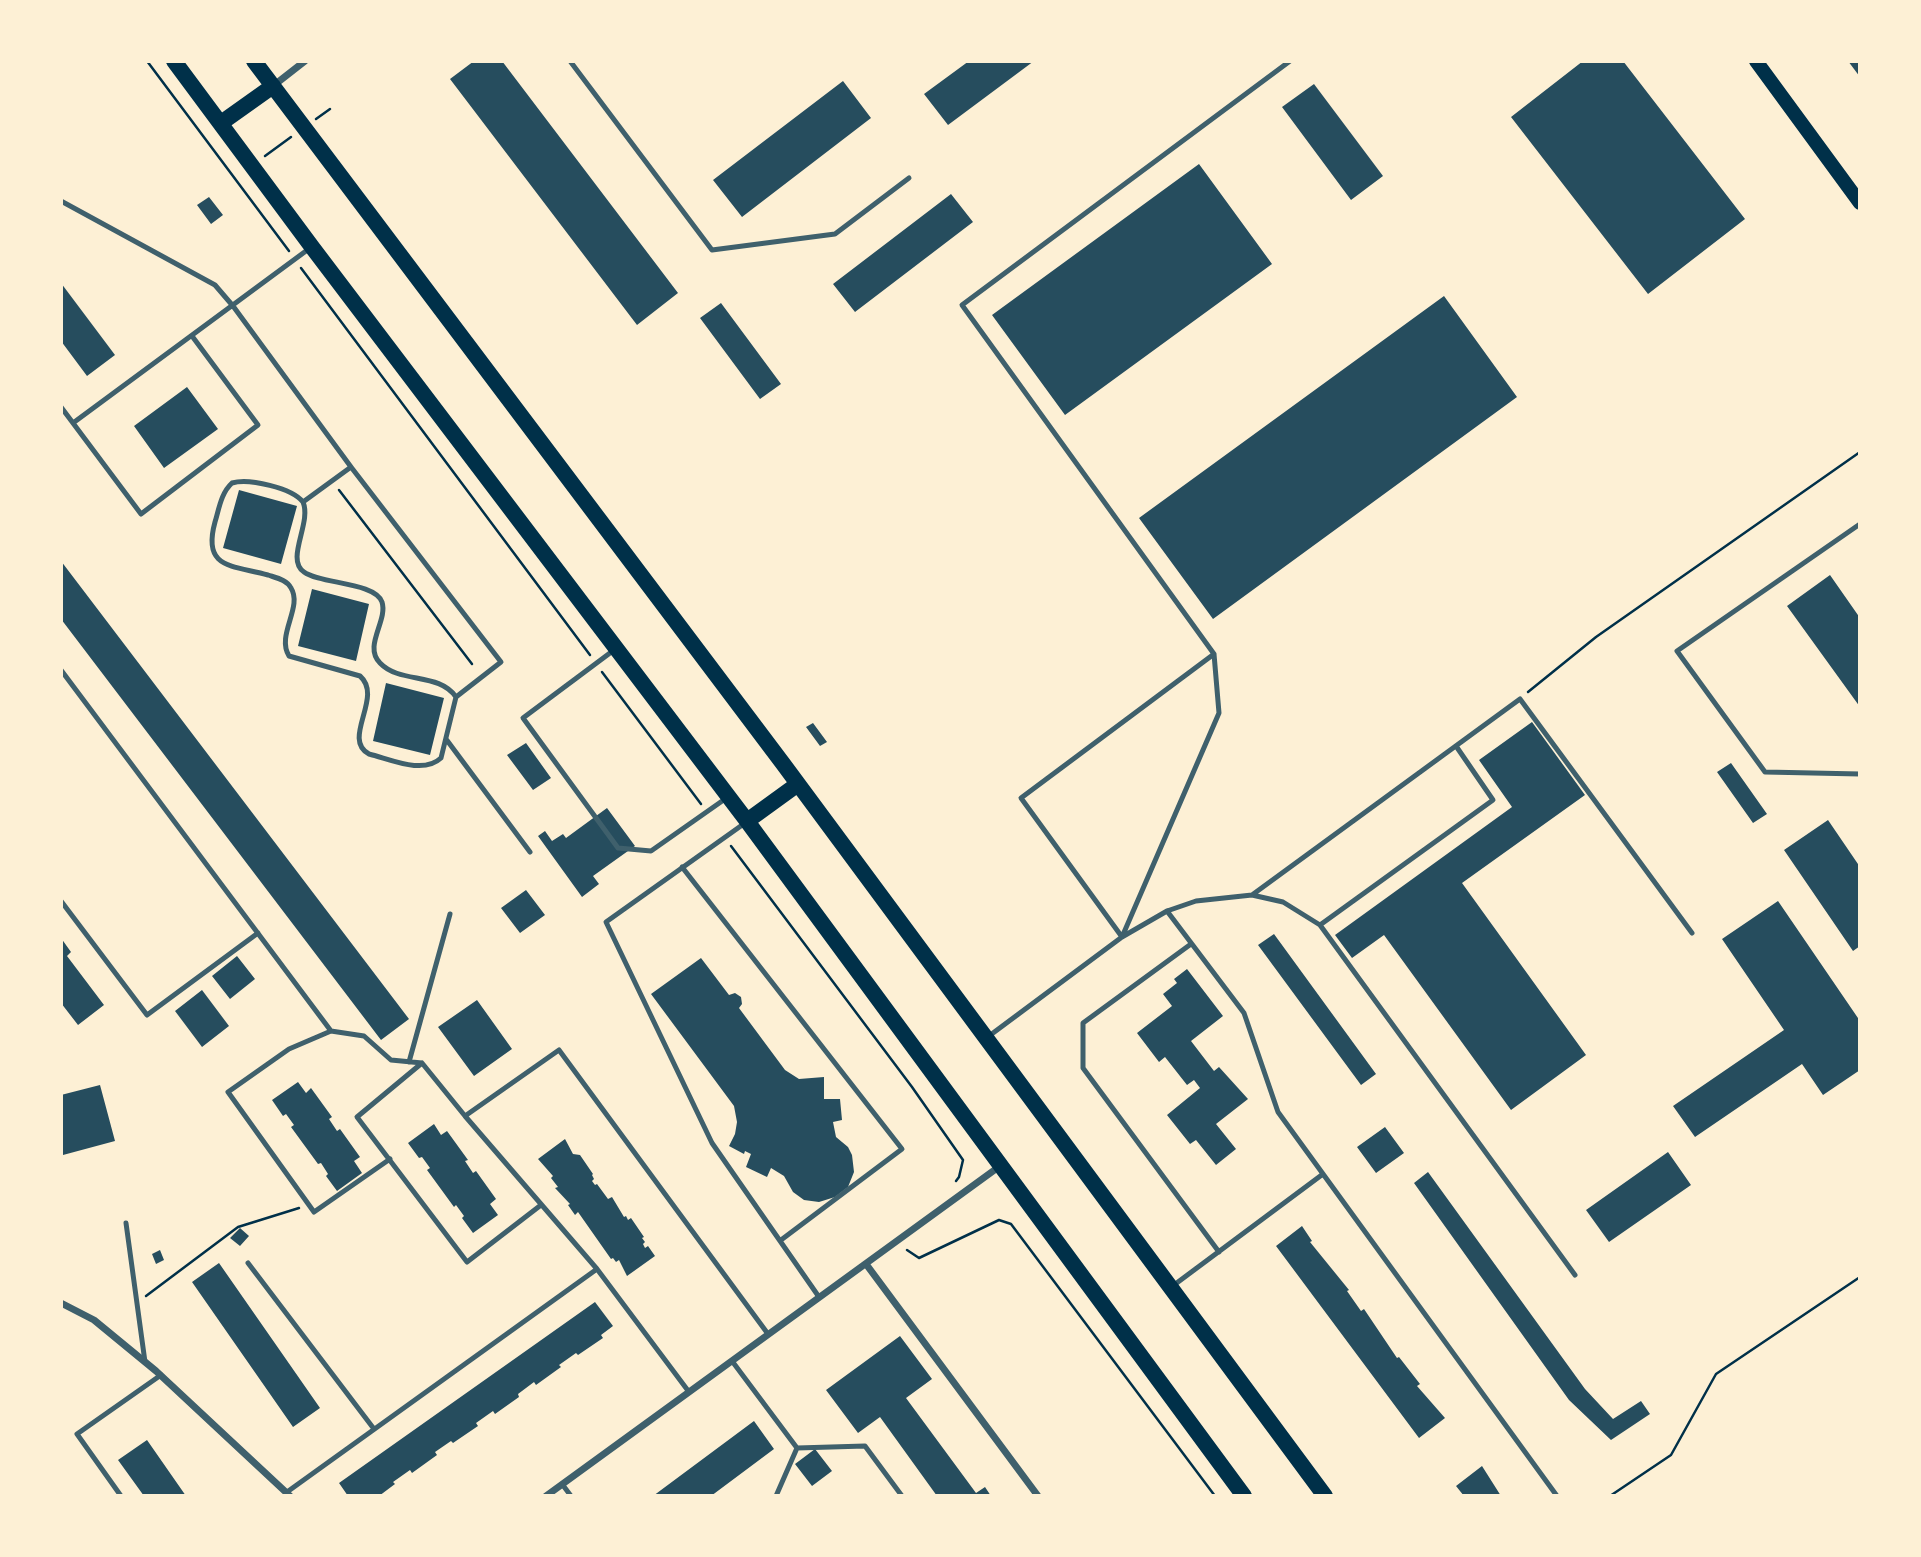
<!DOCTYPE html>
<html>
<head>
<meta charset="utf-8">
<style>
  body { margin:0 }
  #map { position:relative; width:1921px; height:1557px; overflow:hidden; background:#fdf0d5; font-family:"PT Sans",sans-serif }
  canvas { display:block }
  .frame { position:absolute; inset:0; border:63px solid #fdf0d5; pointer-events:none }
</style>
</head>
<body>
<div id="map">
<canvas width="1921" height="1557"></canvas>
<div class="frame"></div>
</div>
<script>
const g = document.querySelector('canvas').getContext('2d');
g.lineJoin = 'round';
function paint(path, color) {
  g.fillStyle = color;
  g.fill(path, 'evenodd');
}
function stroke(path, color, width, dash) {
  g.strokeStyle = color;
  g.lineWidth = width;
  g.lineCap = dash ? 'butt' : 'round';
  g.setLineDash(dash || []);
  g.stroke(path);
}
paint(new Path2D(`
  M474 61H502L678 293 637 325 450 79Z
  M969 61H1034L948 125 924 94Z
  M1583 61H1623L1745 219 1648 294 1511 117Z
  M1848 61H1860V77Z
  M843 81 871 118 742 217 713 180Z
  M1314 84 1383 176 1351 200 1282 107Z
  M1199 164 1272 264 1065 415 992 315Z
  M951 194 973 222 855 312 833 284Z
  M209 197 223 215 211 224 197 205Z
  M61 283 115 355 87 376 61 341Z
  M1444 296 1517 397 1213 619 1139 518Z
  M721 303 781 384 760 399 700 318Z
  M187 387 218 429 164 468 134 426Z
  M239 490 297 506 281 564 223 548Z
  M61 561 409 1019 381 1040 61 619Z
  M1830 575 1860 618V707L1787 606Z
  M312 589 369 604 356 661 298 646Z
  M386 683 444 698 430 755 373 741Z
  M1532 722 1585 795 1462 883 1586 1055 1511 1110 1384 935 1352 958 1335 935 1512 807 1479 760Z
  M813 723 827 742 820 746 806 727Z
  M526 743 551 778 533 790 507 755Z
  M1731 763 1767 814 1753 823 1717 772Z
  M607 808 635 846 593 876 599 884 582 897 538 836 545 831 552 841 563 834 566 838Z
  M1828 820 1860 867V946L1853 951 1784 850Z
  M526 890 545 915 520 933 501 908Z
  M1778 901 1860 1021V1070L1823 1095 1802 1064 1695 1137 1673 1106 1784 1030 1722 939Z
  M1274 934 1376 1074 1361 1085 1258 945Z
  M61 938 71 952 67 956 104 1005 78 1025 61 1003Z
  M237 956 255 979 230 999 212 976Z
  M701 958 729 995 735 993 741 997 742 1004 739 1008 785 1070 799 1079 824 1077V1099H840L842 1120 833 1122 836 1137 848 1147 852 1155 854 1172 848 1187 835 1197 819 1202 804 1200 793 1192 784 1176 771 1168 767 1177 746 1167 751 1154 745 1151 744 1154 729 1146 735 1134 737 1122 734 1106 651 994Z
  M1187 969 1223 1016 1191 1041 1214 1071 1219 1067 1248 1099 1216 1124 1236 1149 1216 1165 1196 1140 1190 1144 1167 1115 1200 1088 1194 1080 1187 1085 1165 1057 1159 1062 1137 1033 1172 1006 1163 994 1177 983 1174 979Z
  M202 990 229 1026 202 1047 175 1011Z
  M477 1000 512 1049 474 1076 438 1027Z
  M298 1082 306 1093 311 1088 332 1117 329 1119 337 1131 340 1129 360 1157 354 1161 362 1173 337 1191 326 1176 328 1174 321 1163 318 1164 291 1127 294 1125 286 1114 283 1116 272 1100Z
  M100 1085 115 1141 63 1155 61 1146V1095Z
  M434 1124 441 1135 447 1131 468 1160 465 1161 473 1173 476 1171 496 1199 490 1204 498 1215 473 1233 462 1218 464 1216 456 1205 454 1207 427 1170 430 1168 422 1157 419 1158 408 1143Z
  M1385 1127 1404 1153 1376 1173 1357 1147Z
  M565 1139 573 1154 580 1155 593 1174 592 1175 594 1179 592 1181 595 1185 597 1184 608 1199 612 1197 624 1217 626 1216 628 1220 631 1218 644 1237 642 1238 645 1242 643 1244 645 1248 648 1246 655 1256 627 1276 619 1260 616 1262 613 1258 611 1259 578 1212 575 1215 568 1205 570 1204 555 1188 558 1187 551 1178 553 1176 538 1159Z
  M1668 1152 1691 1185 1609 1242 1586 1210Z
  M1428 1172 1585 1389 1613 1419 1641 1401 1650 1414 1611 1440 1569 1400 1414 1183Z
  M1302 1226 1312 1241 1310 1242 1349 1290 1347 1291 1361 1311 1364 1309 1397 1358 1399 1357 1420 1384 1417 1386 1445 1418 1419 1438 1276 1246Z
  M240 1228 249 1236 240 1246 230 1238Z
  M160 1250 164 1260 156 1264 152 1254Z
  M219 1263 320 1408 293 1427 192 1282Z
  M595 1302 613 1326 601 1335 603 1338 578 1355 576 1353 559 1365 561 1367 536 1385 534 1382 518 1394 519 1397 495 1414 493 1411 476 1423 478 1426 453 1443 451 1441 435 1452 437 1455 412 1473 410 1470 393 1482 395 1484 379 1496H348L339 1483Z
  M900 1336 932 1379 906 1398 976 1493 985 1487 991 1496H937L880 1417 858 1433 826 1390Z
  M754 1421 774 1449 711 1496H653Z
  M147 1440 186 1496H144L118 1460Z
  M815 1449 832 1471 812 1486 795 1464Z
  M1482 1466 1501 1496H1464L1456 1486Z`), '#264d5e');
stroke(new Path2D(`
  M147 61 289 251
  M316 119 330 109
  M265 156 291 137
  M301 268 590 655
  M339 490 472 664
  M602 672 701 804
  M1528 692 1596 637 1860 452
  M731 846 912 1087 963 1160 959 1177 956 1181
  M907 1250 919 1258 999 1220 1011 1224 1215 1496
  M146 1296 238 1227 299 1208
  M1610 1496 1671 1455 1716 1374 1860 1277`), '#003049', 2.5);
stroke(new Path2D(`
  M570 61 712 250 835 234 909 178
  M61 201 215 285 233 306 351 467 303 502C312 523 285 559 304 572 320 584 375 582 382 602 388 621 363 646 380 663 400 684 439 672 456 697
  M61 407 141 514 258 425 192 336
  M73 423 310 248
  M303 502C292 488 249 478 232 483 221 493 219 509 215 522 202 569 232 565 268 575 277 578 287 580 291 588 303 607 276 635 289 656L360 676C384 697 341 739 369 754 390 759 423 775 441 758L456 697 501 662 351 467
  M1860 524 1677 651 1765 772 1860 774
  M614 650 523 718 618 848 651 851 725 799
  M61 670 331 1031 364 1036 391 1060 422 1063 465 1116 559 1050 768 1334
  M446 739 530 852
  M745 823 606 922 712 1143 819 1297
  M682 867 902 1149 781 1240
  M1252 895 1283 902 1320 925 1575 1275
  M61 901 147 1015 258 933
  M1167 911 1244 1013 1278 1112 1557 1496
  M1320 925 1493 800 1456 746
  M1122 937 1219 713 1214 654 962 305 1290 61
  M1122 937 1021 798 1214 654
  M1191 944 1083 1023V1068L1219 1252
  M331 1031 289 1049 228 1092 314 1212 390 1159
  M989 1036 1122 937 1167 911 1196 901 1252 895 1520 699 1692 933
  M409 1062 450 914
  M422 1063 357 1117 467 1262 541 1205
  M465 1116 597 1269 689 1392
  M126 1223 145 1362
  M248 1263 374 1429
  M1174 1285 1323 1174
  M732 1361 797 1448 776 1496
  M797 1448 865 1446 902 1496
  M562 1484 571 1496
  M287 1492 597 1269
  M121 1496 77 1434 161 1375`), '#3f606c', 5);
stroke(new Path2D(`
  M273 86 305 61
  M866 1264 1038 1496
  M61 1303 94 1320 156 1371 290 1496
  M546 1496 1000 1166`), '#3f606c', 7);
stroke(new Path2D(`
  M1756 61 1860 203`), '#003049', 14);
stroke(new Path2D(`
  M174 61 312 247 747 821 1244 1496
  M254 61 784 765 1325 1496
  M221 123 273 86
  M747 821 798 784`), '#003049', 16);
</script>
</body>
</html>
